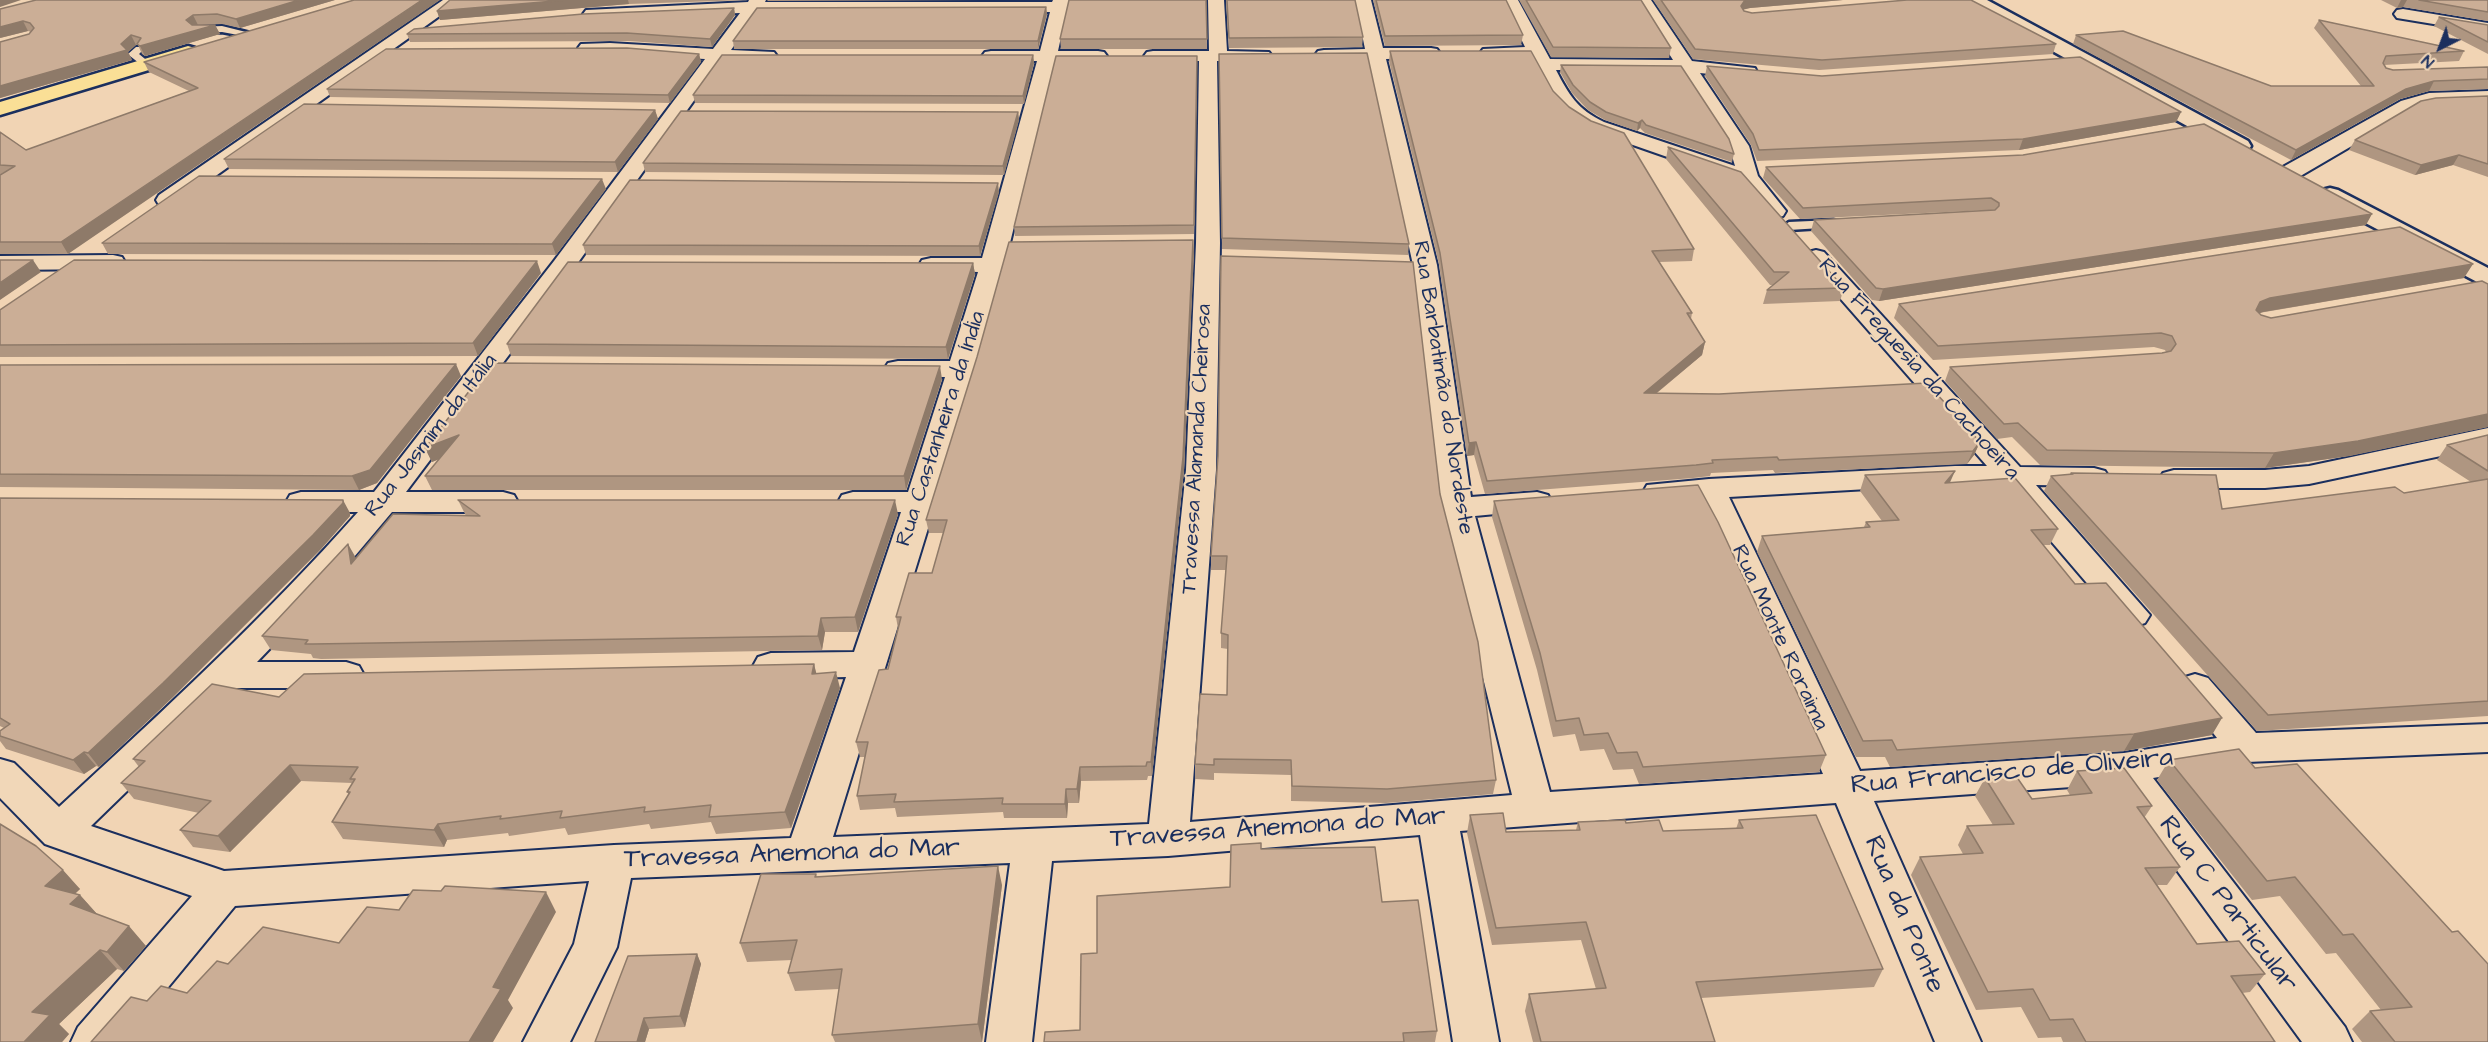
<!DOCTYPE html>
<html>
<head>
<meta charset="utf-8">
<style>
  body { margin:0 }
  #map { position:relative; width:2488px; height:1042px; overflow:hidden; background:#f1d4b4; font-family:"Architects Daughter",sans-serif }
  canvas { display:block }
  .north { position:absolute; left:2410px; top:18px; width:60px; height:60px; -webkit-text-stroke:4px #f1d7b8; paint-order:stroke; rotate:222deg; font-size:16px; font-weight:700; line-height:24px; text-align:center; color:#1b2f5e }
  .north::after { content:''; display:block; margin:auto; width:21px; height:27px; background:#1b2f5e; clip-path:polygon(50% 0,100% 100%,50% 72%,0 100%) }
</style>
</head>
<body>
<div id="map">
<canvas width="2488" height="1042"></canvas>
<div class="north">N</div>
</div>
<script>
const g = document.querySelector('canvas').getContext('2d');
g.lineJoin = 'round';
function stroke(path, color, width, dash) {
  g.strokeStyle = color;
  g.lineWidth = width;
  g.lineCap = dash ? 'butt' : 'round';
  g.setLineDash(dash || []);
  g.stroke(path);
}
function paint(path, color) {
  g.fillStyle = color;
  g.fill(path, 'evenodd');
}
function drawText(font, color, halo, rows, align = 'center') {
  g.font = font + ' "Architects Daughter",sans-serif';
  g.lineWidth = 4.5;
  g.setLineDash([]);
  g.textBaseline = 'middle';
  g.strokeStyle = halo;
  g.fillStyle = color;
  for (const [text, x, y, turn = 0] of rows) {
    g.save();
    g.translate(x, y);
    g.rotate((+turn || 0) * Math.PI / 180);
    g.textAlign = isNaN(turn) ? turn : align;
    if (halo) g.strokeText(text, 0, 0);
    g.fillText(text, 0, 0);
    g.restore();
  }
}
const lane = new Path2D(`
  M222 26 254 34 249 37 222 32 198 33 193 30 198 27Z
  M136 47H142L144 49 139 54 150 63V67H144L130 56 128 54Z
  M1833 220 1837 221V227L1789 230 1783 226 1789 222Z`);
const street = new Path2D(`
  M443 0H462L175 205 167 207 159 205 156 200 159 195Z
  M749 0H766L765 2H1052L1053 0H1069L1058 51H1098L1104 52 1107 56 1104 60 1098 61H1055L1005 263 1006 265 1003 270 977 369 833 837 1149 824 1186 470 1196 243 1199 61H1153L1147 60 1144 56 1147 52 1153 51H1209L1208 0H1224L1227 51 1269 52 1272 56 1269 60 1263 61H1217L1220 243 1216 470 1190 822 1512 795 1441 508 1413 265 1368 60H1324L1318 59 1315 55 1318 51 1324 50 1365 49 1355 0H1371L1383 48H1431L1437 49 1440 53 1437 57 1431 58 1386 59 1437 265 1471 497 1537 492 1548 495 1552 502 1548 509 1475 516 1550 792 1823 774 1699 499 1658 501 1647 499 1643 492 1647 485 1709 479 1955 466H1987L1804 257 1808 252 1816 250 1824 252 2020 467 2094 468 2105 471 2109 477 2105 483 2094 486 2036 485 2150 615 2145 623 2133 627 2121 623 2003 485 1955 484 1729 497 1860 771 2124 753 2217 738 2177 687 2182 678 2195 674 2208 678 2256 733 2488 724V752L2247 762 2153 778 2345 1027 2352 1042H2302L2114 784 1874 801 1981 1042H1935L1836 803 1460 831 1499 1042H1453L1420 835 1168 856 1052 861 1032 1042H986L1010 863 631 878 617 947 570 1042H523L574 944 589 881 235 906 123 1042H71L78 1027 192 896 45 844 0 798V759L14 763 59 807C162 712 265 617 358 512H301L290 509 286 502 290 495 301 492H374L554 261 705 59 587 53 581 52 578 48 581 44 610 43 713 49 740 13 592 19 586 18 583 14 586 10 748 2ZM758 12H1050L1040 51H991L985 52 982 56 985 60 991 61H1037L982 258H931L922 260 919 265 922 270 978 272 950 361H898L888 363 884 369 888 375 898 377H945L908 492H853L842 495 838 502 842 509 853 512H901L854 652 771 653 758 657 753 666 758 675 771 679 846 677 791 838 614 845 224 871 91 826 233 688H346L359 684 364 675 359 666 346 662H257L327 589 392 512H503L514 509 518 502 514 495 503 492H406L572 271 723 60H774L777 56 774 52 731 50Z
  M1502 0H1518L1550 59 1673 60 1635 0H1651L1692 61 1755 68 1757 72 1755 76 1748 78 1700 73 1749 146 1758 176 1786 211 1783 216 1775 218 1767 216 1739 182 1590 130C1556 113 1547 90 1531 58L1483 57 1480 53 1483 49 1525 47ZM1556 70 1681 71 1729 146 1735 166 1604 122C1577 109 1569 95 1556 70Z
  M2403 9 2488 23V33L2397 18 2394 14 2397 10Z
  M2488 91V103L2430 105 2415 109 2297 178 2289 179 2281 178 2278 173 2281 168 2401 101 2429 93Z
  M113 255 122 257 125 262 122 267 113 269 0 270V256Z
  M2488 428V446L2309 484 2265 488H2174L2163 485 2159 479 2163 473 2174 470H2265L2309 466Z`);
const secondary = new Path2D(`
  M1965 0H1987L2248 141 2251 146 2248 151 2240 153 2232 151 1968 4Z
  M2330 188 2338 190 2488 268V286L2479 283 2322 200 2318 195 2322 190Z`);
const primary = new Path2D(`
  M188 46 195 48 197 52 195 56 0 115V102Z`);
stroke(lane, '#1b2f5e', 5);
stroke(street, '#1b2f5e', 4);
stroke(secondary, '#1b2f5e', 5);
stroke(primary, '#1b2f5e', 5);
paint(lane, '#f1d7b8');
paint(street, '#f1d7b8');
paint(secondary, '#f1d7b8');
paint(primary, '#fadf96');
paint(new Path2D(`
  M36 0H335L240 28 222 24 198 25H215L220 34 145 56 142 54 138 45H136L128 52 132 60 0 98V42L29 34 31 32 28 31 0 38Z
  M354 0 68 254H0V132L26 150 189 91 149 72 144 62Z
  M450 0H747L629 4 440 20 437 11Z
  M767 0H981L768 1Z
  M1206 0 1207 49H1061L1060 39Z
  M1226 0H1355L1363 37 1362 47 1229 48Z
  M1373 0H1506L1523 35 1521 45 1385 46Z
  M1519 0H1641L1671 48 1669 58 1551 57Z
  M1653 0H1843L1750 8 1743 9 1744 11 1752 13 2056 44 2053 54 1819 70 1693 59Z
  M2381 0H2488V21L2403 7 2397 8Z
  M1046 7 1047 14 1038 49H734L733 41Z
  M734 8 735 15 712 47 629 41 410 42 407 34Z
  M2439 17 2488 25V54L2434 26Z
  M2319 20 2464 51 2459 61 2384 65 2386 68 2393 70 2488 67V89L2429 91 2400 99 2291 160 2073 44 2076 35 2271 86H2361L2314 28Z
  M1390 51 1553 91 1694 249 1692 261 1659 262 1692 313 1691 319 1705 342 1702 355 1657 393 1980 442 1974 455 1967 464 1775 473 1773 470 1711 473 1710 476 1693 478 1485 494 1474 455 1467 456 1439 264 1389 61Z
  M699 54 701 62 670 103 330 97 327 89Z
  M1219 54 1409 244 1408 255 1222 249Z
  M1033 55 1034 63 1024 104 695 103 693 95Z
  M1197 56 1194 234 1015 236 1014 227Z
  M1561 65 1734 154 1732 162 1645 133 1640 128 1637 131 1605 120 1588 110 1572 93 1560 72Z
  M1707 66 2181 112 2176 122 2019 150 1757 161 1751 145 1705 76Z
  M2488 96V177L2453 165 2415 175 2349 150 2355 140Z
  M655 110 658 119 618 172 229 169 224 159Z
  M1018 112 1019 120 1004 175 645 172 643 163Z
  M1668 147 1844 288 1840 301 1763 304 1767 290 1773 285H1770L1666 159Z
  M1766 167 2366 225 1879 301 1872 300 1811 231 1814 220 1988 210 1800 219 1763 178Z
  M606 189 556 255 108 254 102 243Z
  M999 192 980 256 586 255 583 245Z
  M1194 252 1184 470 1152 776H1148L1147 780 1081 781 1079 803H1068L1067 818H1004L1003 812 897 817 895 808 860 810 857 796 865 757H860L856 742 888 669 898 629 896 617 932 573 943 533H929L926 520Z
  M973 263 975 274 948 359 511 356 507 344Z
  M541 273 478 356 0 357V310Z
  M2464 278 2259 313 2261 315 2271 318 2488 284V427L2349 456 2265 468 2040 465 2012 437 1997 439 1945 381 1950 367 2162 353 2166 352 2165 350 2154 347 1933 360 1894 318 1899 304Z
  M0 365 461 376 377 483 359 490 0 487Z
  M942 379 906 490H432L425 476 439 459 432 462 425 448Z
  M2488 435V716L2257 731 2044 491 2051 476 2070 475 2071 473 2222 509 2404 493 2471 482 2437 460 2447 445Z
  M1865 475 1950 483 2058 529 2050 545H2043L2075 584 2212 735 2124 751 1890 767 1885 757H1856L1757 552 1762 536 1864 527 1866 522 1882 521 1860 491Z
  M1440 494 1496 780 1493 794 1386 803 1291 801V775L1214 773V780L1195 779V764L1227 695 1228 649 1221 648V633L1226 570H1211V556Z
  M0 498 350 513V516L321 549 173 697 99 767 96 766 84 774 6 749 0 741V731L4 728 0 726Z
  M458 500 898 514 858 632H825L822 650 321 659 313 658 311 654 271 650 262 636 356 559 466 516Z
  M1494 501 1826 755 1819 772 1639 784 1633 769 1613 770 1604 749 1580 751 1575 734 1553 737 1537 670 1492 517Z
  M814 664 816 674 840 688 791 828 716 834 711 822 651 829 649 824 568 835 565 828 509 836 508 833 447 840 444 847 343 839 332 822 349 795 347 792 352 783 301 781 230 852 193 847 180 830 199 813 134 799 121 783 139 767 133 759 279 697Z
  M2169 760 2255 768 2488 1042H2362L2352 1029 2370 1011 2381 1010 2336 953 2326 954 2280 896 2252 900 2157 780Z
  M2077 771 2152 806 2144 818 2180 867 2167 885H2157L2197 944 2265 974 2250 992 2242 993 2275 1042H2063L2061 1037 2038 1038 2021 1007 1976 1010 1911 875 1920 857 1963 854 1958 845 1967 826 1993 825 1975 796 1985 778 2032 799 2070 795 2067 790Z
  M1470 815 1506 832 1576 830 1578 822 1626 823 1663 831 1736 829 1739 820 1883 969 1874 987 1701 998 1715 1042H1533L1525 1011 1529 994 1596 989 1581 940 1492 945 1467 833Z
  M0 824 80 889 75 894 80 895 97 914 146 946 124 971 117 969 59 1024 69 1034 62 1042Z
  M1261 849 1382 902 1437 1031 1435 1042H1044L1080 1030 1097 953 1230 887Z
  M816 874 817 877 1002 885 982 1042H835L832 1035 839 989 795 991 788 973 792 960 747 962 740 943Z
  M697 954 701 964 685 1027 649 1029 645 1042H595Z`), '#af9681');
paint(new Path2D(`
  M0 0H21L0 7Z
  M299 0H335L240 28 236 19Z
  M422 0H440L68 254 61 242Z
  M566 0H628L629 4 440 20 437 11Z
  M1744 0H1843L1750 8 1742 10 1741 6Z
  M2401 0H2407L2403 7 2397 8Z
  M1046 7 1047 14 1038 49V41Z
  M734 8 735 15 712 47 710 39Z
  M193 15 198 25 191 29 186 20Z
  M23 21 28 31 0 38V27Z
  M215 25 220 34 145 56 140 46Z
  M131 35 136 45 128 52 132 60 0 98V86L121 44Z
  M699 54 701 62 670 103 668 95Z
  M1033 55 1034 63 1024 104 1023 96Z
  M2434 81 2429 91 2400 99 2291 160 2296 150 2406 89Z
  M655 110 658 119 618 172 615 162Z
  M1018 112 1019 120 1004 175 1003 166Z
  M2181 112 2176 122 2019 150 2023 139Z
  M1642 120 1640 128 1637 131 1638 123Z
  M2459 155 2453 165 2415 175 2421 165Z
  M602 179 606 189 556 255 552 244Z
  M998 183 999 192 980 256 979 246Z
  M2372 214 2366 225 1879 301 1883 289Z
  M1193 240 1194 252 1184 470 1152 776 1151 762Z
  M33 260 41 272 0 300V283Z
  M537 261 541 273 478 356 473 343Z
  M973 263 975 274 948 359 946 347Z
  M2473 264 2464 278 2263 312 2252 316 2260 302 2270 298Z
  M1705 342 1702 355 1642 405 1644 393Z
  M456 364 461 376 377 483 359 490 352 476Z
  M940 366 942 379 906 490 904 476Z
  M2488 414V427L2349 456 2265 468 2274 453Z
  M459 435 465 449 432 462 425 448Z
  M1476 442 1474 455 1467 456 1469 443Z
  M1980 442 1974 455 1967 464 1973 451Z
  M1955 471 1948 487 1945 483Z
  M343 500 350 513V516L321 549 173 697 99 767 88 753Z
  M895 500 898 514 858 632 855 617Z
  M348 544 356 558 351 564Z
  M821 618 825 632 822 650 818 636Z
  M814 664 818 680 812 674Z
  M836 672 840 688 791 828 785 812Z
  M2222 718 2212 735 2124 751 2134 734Z
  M84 752 96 766 84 774 73 760Z
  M290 765 301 781 230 852 218 836Z
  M1080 767 1081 781 1079 803 1077 789Z
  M1066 789 1068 803 1067 818 1065 804Z
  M438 824 447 840 444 847 434 830Z
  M998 866 1002 885 982 1042 978 1024Z
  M63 870 80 889 62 905 45 886Z
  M546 892 556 912 508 1000 513 1008 493 1042H469L493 987Z
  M80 895 97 914 70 904Z
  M129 926 146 946 124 971 107 952Z
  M100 950 117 969 59 1024 69 1034 62 1042H24L32 1012Z
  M697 954 701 964 685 1027 680 1016Z
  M644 1018 649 1029 645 1042H637Z`), '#8e7a69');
const building = new Path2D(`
  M36 0H299L236 19 217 14 193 15 186 20 192 25H215L140 46 137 44 141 38 131 35 121 44 127 50 0 86V42L29 34 34 28 30 23 23 21 0 27V9Z
  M354 0H422L61 242H0V175L15 166 0 165V132L26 150 198 88 144 62Z
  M450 0H566L437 11Z
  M1069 0H1206L1207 39H1060Z
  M1227 0H1355L1363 37 1229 38Z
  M1376 0H1506L1523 35 1385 36Z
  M1526 0H1641L1671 48 1553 47Z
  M1661 0H1745L1741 6 1744 11 1752 13 1907 0H1971L2056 44 1822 60 1695 49Z
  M2419 0H2488V12Z
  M1046 7 1038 41H733L757 8Z
  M734 8 710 39 627 33 407 34 414 29 583 14Z
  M2439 17 2488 25V42Z
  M2319 20 2464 51 2386 56 2383 63 2386 68 2393 70 2488 67V79L2434 81 2406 89 2296 150 2076 35 2123 31 2271 86H2374Z
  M627 48 699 54 668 95 327 89 386 49Z
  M1390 51H1531L1553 91 1569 107 1591 121 1624 133 1694 249 1652 251 1692 313H1687L1705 342 1644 393 1719 394 1927 383 1980 442 1973 451 1779 460 1777 457 1712 460 1713 463 1696 465 1487 481 1476 442 1469 443 1440 253Z
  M1367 53 1409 244 1222 238 1219 54Z
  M722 55H1033L1023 96 693 95Z
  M1056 56H1197L1194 225 1014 227Z
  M2080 57 2181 112 2023 139 1759 150 1753 134 1707 66 1822 76Z
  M1561 65 1681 66 1729 139 1734 154 1646 125 1642 120 1638 123 1606 112 1590 102 1573 85Z
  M2488 96V164L2459 155 2421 165 2355 140 2421 101 2436 98Z
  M304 104 655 110 615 162 224 159Z
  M681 111 1018 112 1003 166 643 163Z
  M2204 124 2372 214 1883 289 1876 288 1814 220 1995 210 1999 206V203L1991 198 1803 208 1766 167 2023 155Z
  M1668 147 1741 172 1844 288 1767 290 1789 272H1774Z
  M199 176 602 179 552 244 102 243Z
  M630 180 998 183 979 246 583 245Z
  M2400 227 2473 264 2270 298 2260 302 2256 310 2261 315 2271 318 2482 281 2488 284V414L2358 441 2274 453 2047 450 2018 423 2004 424 1950 367 2162 353 2171 351 2176 344 2172 336 2161 333 1938 346 1899 304Z
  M1193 240 1183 457 1151 762H1147L1146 766 1080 767 1077 789H1066L1065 804H1002L1003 798 894 802 896 794 857 796 868 742H856L879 670 888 669 901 617H896L909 573H932L947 520H926L977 357 1009 242Z
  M1221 256 1413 262 1440 494 1478 642 1496 780 1387 789 1292 786 1291 760 1214 759V765L1195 764 1200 694 1227 695 1228 635 1221 633 1227 556H1211L1218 456Z
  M0 260H33L0 283Z
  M74 260 537 261 473 343 0 345V310Z
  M568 262 973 263 946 347 507 344Z
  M491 363 940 366 904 476H425L459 435 425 448Z
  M456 364 370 470 352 476 0 474V365Z
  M2488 435V471L2447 445Z
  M1955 471 1945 483 2015 478 2058 529 2031 530 2075 584 2106 583 2222 718 2134 734 1897 750 1892 740 1863 741 1762 536 1870 527 1866 522 1899 520 1865 475Z
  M2071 473 2216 475 2222 509 2395 487 2404 493 2488 479V701L2268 715 2051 476 2073 474Z
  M1698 485 1718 522 1826 755 1643 767 1637 752 1617 753 1608 733 1584 735 1579 718 1556 721 1540 653 1494 501Z
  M0 498 343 500V503L313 535 163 683 88 753 84 752 73 760 0 736V731L10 724 0 718Z
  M458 500H895L855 617 821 618 818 636 313 644H305L308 640 262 636 348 544 351 564 393 514 480 516Z
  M814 664 812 674 836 672 785 812 709 817 711 805 644 812 645 807 560 818 562 811 500 819 501 816 438 824 434 830 332 822 350 792H347L355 779H350L358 767 290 765 218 836 180 830 211 801 121 783 145 761 133 759 212 684 279 697 304 674Z
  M2239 749 2255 768 2297 764 2452 932 2458 931 2488 964V1042H2395L2370 1011 2412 1007 2353 934 2343 935 2295 877 2267 881 2169 760Z
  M2124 768 2152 806 2137 807 2180 867 2145 868 2197 944 2239 941 2265 974 2231 976 2275 1042H2086L2073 1019 2050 1020 2033 989 1988 992 1920 857 1983 853 1967 826 2014 824 1985 778 2016 776 2032 799 2092 793 2077 771Z
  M1503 813 1506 832 1580 830 1578 822 1625 820 1626 823 1659 820 1663 831 1743 828 1739 820 1816 815 1883 969 1696 982 1715 1042H1541L1529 994 1606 988 1586 922 1496 928 1470 815Z
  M0 824 36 846 63 870 45 886 80 895 70 904 129 926 107 952 100 950 32 1012 50 1015 24 1042H0Z
  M1261 843V849L1375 847 1382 902 1418 900 1437 1031 1403 1033 1404 1042H1044L1045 1032 1080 1030 1081 954 1097 953V896L1230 887 1231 845Z
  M998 866 978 1024 832 1035 842 969 788 973 797 940 740 943 761 874H816L815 877Z
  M445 886 546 892 493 987 501 989 469 1042H91L131 997 147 1001 161 986 187 993 217 961 228 964 263 927 339 943 367 907 399 910 413 890 441 891Z
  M697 954 680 1016 644 1018 637 1042H595L628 956Z`);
paint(building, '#cbae96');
stroke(building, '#8e7a69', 1.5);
drawText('22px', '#1b2f5e', '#f1d7b8', [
  ["Rua Freguesia da Cachoeira",1918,370,48],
  ["Rua Barbatimão do Nordeste",1442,388,81],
  ["Rua Castanheira da Índia",942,429,-72],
  ["Rua Jasmim da Itália",432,436,-52],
  ["Travessa Alamanda Cheirosa",1198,449,-87],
  ["Rua Monte Roraima",1779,638,65]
]);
drawText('27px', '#1b2f5e', '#f1d7b8', [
  ["Rua Francisco de Oliveira",2012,773,-5],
  ["Travessa Anemona do Mar",1278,829,-4],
  ["Travessa Anemona do Mar",792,855,-2],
  ["Rua C Particular",2227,905,53],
  ["Rua da Ponte",1903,915,67]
]);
</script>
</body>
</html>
